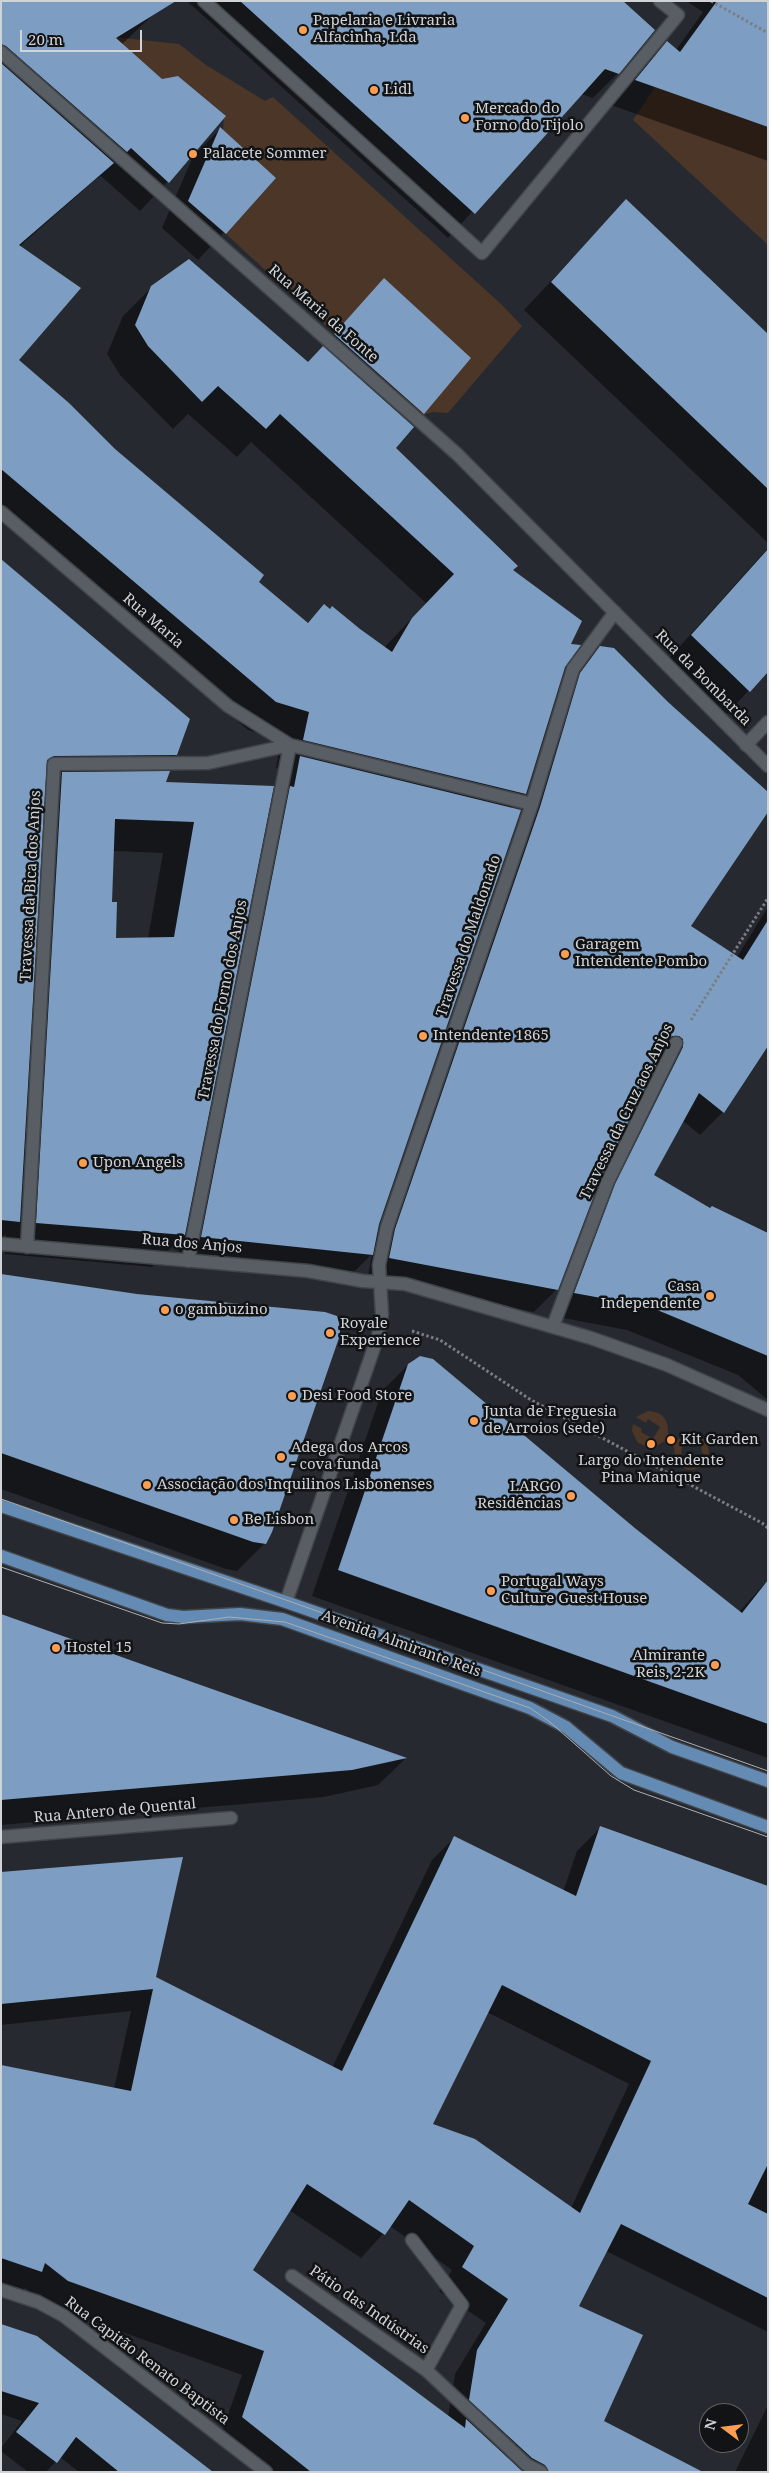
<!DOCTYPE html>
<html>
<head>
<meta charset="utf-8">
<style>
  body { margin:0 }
  #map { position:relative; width:769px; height:2473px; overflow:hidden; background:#262a30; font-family:"Noto Serif",serif }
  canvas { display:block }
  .frame { position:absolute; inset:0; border:2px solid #d1d4d7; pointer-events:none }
  .north { position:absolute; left:699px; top:2403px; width:50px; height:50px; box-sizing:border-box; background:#111315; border:1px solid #5e6063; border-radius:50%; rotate:285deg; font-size:14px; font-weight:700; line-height:20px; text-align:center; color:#d1d4d7 }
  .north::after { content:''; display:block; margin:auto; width:18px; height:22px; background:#fb9e51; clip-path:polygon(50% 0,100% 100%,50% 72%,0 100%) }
  .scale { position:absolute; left:20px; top:30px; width:122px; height:22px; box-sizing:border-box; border:2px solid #d1d4d7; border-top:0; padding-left:6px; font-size:15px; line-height:18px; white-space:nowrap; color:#d1d4d7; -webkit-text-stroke:4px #111315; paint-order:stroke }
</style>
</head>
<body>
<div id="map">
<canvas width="769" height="2473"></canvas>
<div class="frame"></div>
<div class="north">N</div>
<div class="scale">20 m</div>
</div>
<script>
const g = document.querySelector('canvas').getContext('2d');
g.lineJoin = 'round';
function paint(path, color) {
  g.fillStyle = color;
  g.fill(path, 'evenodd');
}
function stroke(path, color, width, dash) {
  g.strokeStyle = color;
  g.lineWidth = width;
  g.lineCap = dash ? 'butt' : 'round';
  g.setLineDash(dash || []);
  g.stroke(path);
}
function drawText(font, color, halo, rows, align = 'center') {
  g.font = font + ' "Noto Serif",serif';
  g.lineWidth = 5;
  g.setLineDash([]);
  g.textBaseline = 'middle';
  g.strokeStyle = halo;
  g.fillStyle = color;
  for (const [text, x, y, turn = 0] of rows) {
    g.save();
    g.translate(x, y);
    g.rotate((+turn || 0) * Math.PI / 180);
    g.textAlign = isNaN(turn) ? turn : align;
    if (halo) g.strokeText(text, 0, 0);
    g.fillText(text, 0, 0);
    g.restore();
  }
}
paint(new Path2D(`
  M114 37 179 44 206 65 265 101 273 97 501 304 522 326 448 413 433 412 423 415 226 234 276 178 223 130 224 114 178 76 162 79Z
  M655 87 768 127V245L633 120Z
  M648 1411C663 1412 669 1420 668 1435L677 1440 690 1433C704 1435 710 1443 709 1457L702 1453 701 1447 695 1441 683 1445C680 1452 681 1458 689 1462L699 1460 706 1463C695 1473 684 1472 675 1460L674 1446 665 1441 652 1448 638 1443 632 1431 633 1424 642 1429 641 1432 653 1439 660 1427 648 1419 646 1423 636 1417Z`), '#4c3627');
paint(new Path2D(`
  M1 1 155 13 121 45 196 151 197 152 220 129 274 178 198 260 162 228 195 152 140 211 101 176 96 179 19 247 18 360 257 582 306 624 324 606 384 648 426 603 251 442 237 457 188 414 173 429 120 375 107 354 123 316 152 287 394 448 512 570 569 645 525 794 511 808 378 1224 374 1243 517 831 558 697 577 671 600 648 689 926 737 957 768 907V1044L723 1112 700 1135 683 1121 652 1176 710 1209 768 1235V1400L738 1375 627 1330 552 1316 661 1062 658 1059 600 1177 557 1289 534 1312 367 1281 372 1254 345 1281 176 1263 181 1238 152 1267 5 1254 6 1234 1 1239V561L176 754 157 773 165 783 274 787 275 783 287 771 276 768 281 740 248 730 1 521ZM44 783H53L44 792ZM113 851 163 853 148 938 114 939 111 903Z
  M187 1H621L618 73 593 98 581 94 448 238Z
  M686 1H768V161L611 105 642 68 667 43 676 50 703 12Z
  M626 201 768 335V543L524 310Z
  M376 288 469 358 415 421 326 343Z
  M768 548V670L722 719 664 664Z
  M1 1276 265 1543 237 1571 226 1569 1 1489Z
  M426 1357 635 1530 739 1612 768 1580V1758L312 1596 382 1391 414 1359Z
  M1 1617 405 1759 378 1785 324 1797 1 1825Z
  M600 1828 768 1887V2332L606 2251 577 2307 602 2421 700 2472H259L219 2440 242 2375 44 2304 25 2288 18 2295 1 2289V2066L114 2089 131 2011 1 2025V1873L154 1977 332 2068 432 1860 455 1837 563 1892 577 1851ZM487 2012 629 2084 571 2208 431 2125ZM289 2210 361 2258 390 2226 452 2270 439 2291 486 2323 455 2374 448 2417 251 2271Z
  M1 2325 211 2472H79L60 2457 46 2472H28L1 2451V2448L22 2421 1 2414Z
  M768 2405V2472H735Z`), '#0007');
paint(new Path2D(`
  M1 1H176L116 38 162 79 178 76 226 116 169 183 131 148 127 152 6 46 1 44Z
  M240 1H623L655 30 619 74 605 69 475 214Z
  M717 1H768V127L635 80 667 41 680 52Z
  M1 63 114 163 19 245 81 288 19 360 69 403 115 449 264 575 259 582 308 623 324 604 330 609 332 606 360 629 392 652 412 618 454 574 280 414 266 429 218 386 202 402 148 346 135 325 151 286 189 259 308 362 323 346 414 427 396 448 518 566 513 570 582 621 571 644 581 645 565 667 526 794 303 740 309 712 276 702 1 469Z
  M220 127 276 178 226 234 188 201Z
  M626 199 768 334V489L551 282Z
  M384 278 471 358 424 414 334 334Z
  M768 549V672L750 692 691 635Z
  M1 559 190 719 177 755 54 756 47 760 20 1222 1 1220Z
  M600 646 614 648 668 702 768 792V812L691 926 743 960 768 920V1046L724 1113 699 1093 654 1175 710 1208 712 1206 768 1233V1356L650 1307 574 1293 615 1184 683 1047V1039L679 1036H672L669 1039 601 1177 558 1290 389 1258 395 1229 540 807 580 673Z
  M300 756 521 810 379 1224 373 1255 201 1237 290 786 294 787Z
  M170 771 166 782 274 786 185 1235 36 1223 62 772ZM115 819 194 822 174 937 116 938 117 902H112Z
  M1 1274 137 1294 325 1312 337 1316 340 1327V1335L272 1532 266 1544 253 1542 1 1453Z
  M420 1356 433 1359 636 1529 742 1613 768 1580V1724L338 1570 408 1364Z
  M1 1614 130 1660 407 1758 352 1770 1 1800Z
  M600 1826 768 1886V2164L748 2204 768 2214V2298L621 2224 579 2306 643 2335 604 2421 703 2472H549L545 2465 532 2458 469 2400 477 2350 508 2299 462 2267 474 2246 409 2200 385 2235 307 2184 253 2270 465 2428 466 2419 523 2472H311L242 2417 264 2351 68 2281 45 2263 42 2272 1 2258V2065L131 2091 153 1989 1 2004V1872L183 1857 156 1977 342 2071 454 1836 576 1896ZM502 1985 651 2061 580 2213 475 2139 433 2124Z
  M1 2324 37 2336 213 2472H119L76 2437 57 2463 16 2432 39 2403 1 2391Z`), '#7d9ec2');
const lane = new Path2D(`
  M204 1 482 253 678 15 660 1
  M746 745 768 722
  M412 2240 462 2305 426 2370
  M292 2276 426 2370 527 2465 541 2472`);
const street = new Path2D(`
  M1 52 457 454 768 766
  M1 512 228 706 290 745 532 804
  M1 1244 308 1271 363 1281 405 1284 591 1338 667 1365 768 1410
  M27 1247 54 764 208 763 290 745
  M188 1261 290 745
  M553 1326 608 1181 676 1043
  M286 1602 378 1336 382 1314 379 1265 387 1227 532 804 573 669 615 612
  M1 1837 231 1818
  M1 2290 38 2302 64 2316 266 2472`);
const primary = new Path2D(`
  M1 1506 286 1602 612 1716 672 1747 768 1781
  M1 1556 167 1615 183 1617 240 1614 282 1619 530 1708 566 1727 621 1773 768 1827`);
stroke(lane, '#41454a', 15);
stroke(street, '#41454a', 15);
stroke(primary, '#41454a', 15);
stroke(new Path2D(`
  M711 1 768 33
  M691 1020 768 898
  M412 1331 440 1340 531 1400 762 1523 768 1528`), '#7a7e82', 3, [2.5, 2.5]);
stroke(lane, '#585e64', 12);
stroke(street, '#585e64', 12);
stroke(primary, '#648bb4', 12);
stroke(new Path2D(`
  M1 1499 768 1771
  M1 1567 162 1623 179 1624 229 1617 285 1622 530 1708 550 1722 611 1776 634 1790 768 1837`), '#abaeb2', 1);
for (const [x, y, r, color] of [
  [303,30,5,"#fb9e51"],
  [374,90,5,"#fb9e51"],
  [465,118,5,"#fb9e51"],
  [193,154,5,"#fb9e51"],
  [565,954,5,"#fb9e51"],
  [423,1036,5,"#fb9e51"],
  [83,1163,5,"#fb9e51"],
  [710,1296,5,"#fb9e51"],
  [165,1310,5,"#fb9e51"],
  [330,1333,5,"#fb9e51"],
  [292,1396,5,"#fb9e51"],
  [474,1421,5,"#fb9e51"],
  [671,1440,5,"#fb9e51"],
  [651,1444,5,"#fb9e51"],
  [281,1457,5,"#fb9e51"],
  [147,1485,5,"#fb9e51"],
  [571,1496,5,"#fb9e51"],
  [234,1520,5,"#fb9e51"],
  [491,1591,5,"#fb9e51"],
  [56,1648,5,"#fb9e51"],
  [715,1665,5,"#fb9e51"]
]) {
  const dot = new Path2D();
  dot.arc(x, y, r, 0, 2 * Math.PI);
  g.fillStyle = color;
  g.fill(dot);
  stroke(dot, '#111315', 2);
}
drawText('15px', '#d1d4d7', '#111315', [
  ["Papelaria e Livraria",313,21],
  ["Alfacinha, Lda",313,38],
  ["Lidl",384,90],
  ["Mercado do",475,109],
  ["Forno do Tijolo",475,126],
  ["Palacete Sommer",203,154],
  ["Garagem",575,945],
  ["Intendente Pombo",575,962],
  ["Intendente 1865",433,1036],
  ["Upon Angels",93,1163],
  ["Casa",700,1287,"right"],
  ["Independente",700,1304,"right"],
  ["o gambuzino",175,1310],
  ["Royale",340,1324],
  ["Experience",340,1341],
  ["Desi Food Store",302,1396],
  ["Junta de Freguesia",484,1412],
  ["de Arroios (sede)",484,1429],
  ["Kit Garden",681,1440],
  ["Adega dos Arcos",291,1448],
  ["- cova funda",291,1465],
  ["Largo do Intendente",651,1461,"center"],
  ["Pina Manique",651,1478,"center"],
  ["Associação dos Inquilinos Lisbonenses",157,1485],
  ["LARGO",561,1487,"right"],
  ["Residências",561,1504,"right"],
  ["Be Lisbon",244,1520],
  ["Portugal Ways",501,1582],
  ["Culture Guest House",501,1599],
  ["Hostel 15",66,1648],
  ["Almirante",705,1656,"right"],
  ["Reis, 2-2K",705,1673,"right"]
], 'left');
drawText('15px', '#d1d4d7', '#111315', [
  ["Rua Maria da Fonte",323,314,41],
  ["Rua Maria",153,621,41],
  ["Rua da Bombarda",703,678,45],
  ["Travessa da Bica dos Anjos",31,886,-87],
  ["Travessa do Maldonado",469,936,-71],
  ["Travessa do Forno dos Anjos",223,1000,-79],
  ["Travessa da Cruz aos Anjos",627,1112,-64],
  ["Rua dos Anjos",192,1244,5],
  ["Avenida Almirante Reis",401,1644,20],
  ["Rua Antero de Quental",115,1811,-5],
  ["Pátio das Indústrias",369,2310,35],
  ["Rua Capitão Renato Baptista",147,2361,37]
]);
</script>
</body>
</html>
